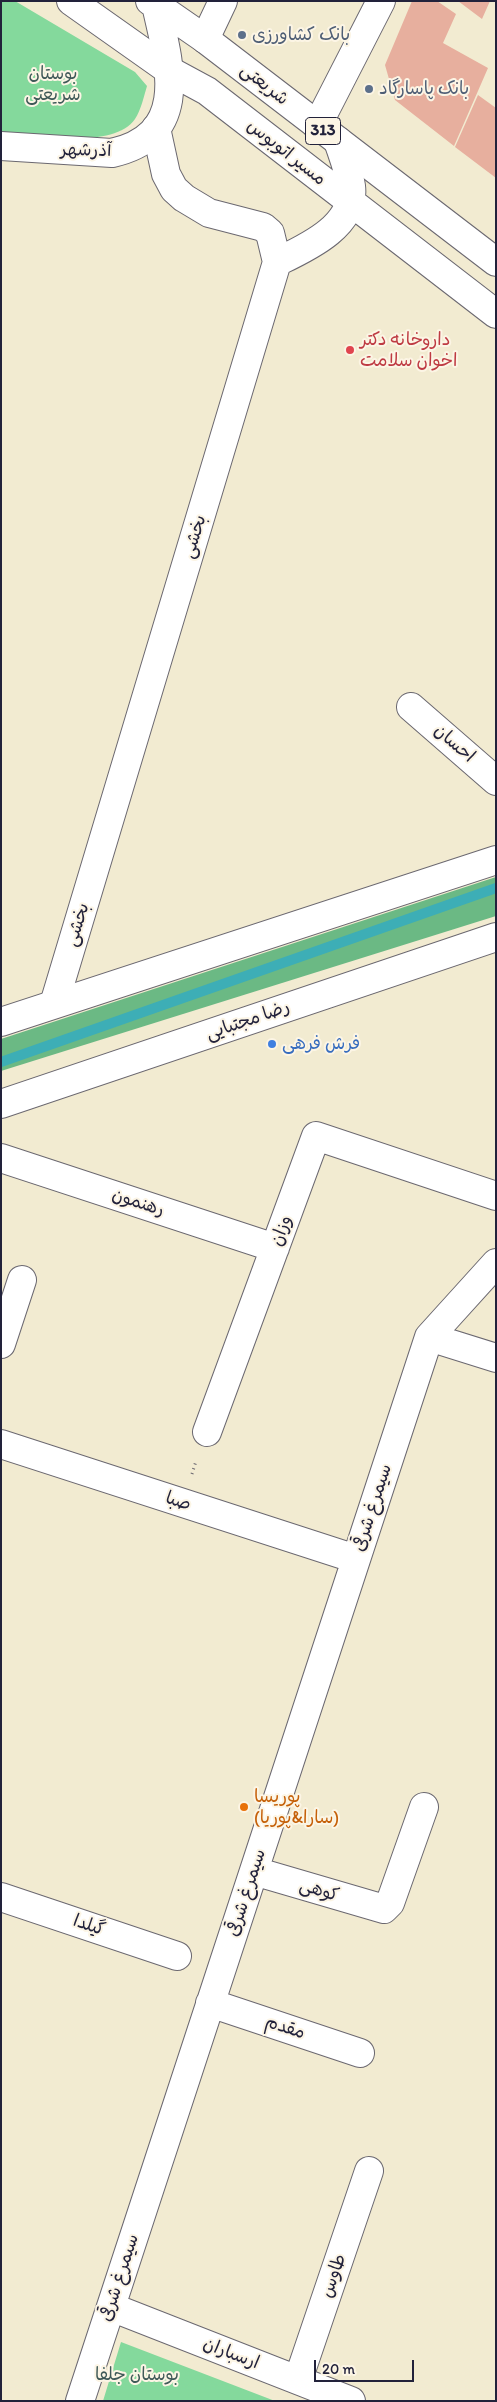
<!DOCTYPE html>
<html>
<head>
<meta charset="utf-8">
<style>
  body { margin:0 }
  #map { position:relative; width:497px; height:2402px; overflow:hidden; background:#f2ebd1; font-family:Itim,sans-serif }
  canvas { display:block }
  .frame { position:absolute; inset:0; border:2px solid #22223b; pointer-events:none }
  .scale { position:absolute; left:314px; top:2360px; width:100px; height:22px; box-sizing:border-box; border:2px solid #22223b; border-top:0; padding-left:6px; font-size:15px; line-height:18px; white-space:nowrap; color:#22223b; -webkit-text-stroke:4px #fcf5e5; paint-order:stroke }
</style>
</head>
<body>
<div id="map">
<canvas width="497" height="2402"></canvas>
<div class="frame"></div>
<div class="scale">20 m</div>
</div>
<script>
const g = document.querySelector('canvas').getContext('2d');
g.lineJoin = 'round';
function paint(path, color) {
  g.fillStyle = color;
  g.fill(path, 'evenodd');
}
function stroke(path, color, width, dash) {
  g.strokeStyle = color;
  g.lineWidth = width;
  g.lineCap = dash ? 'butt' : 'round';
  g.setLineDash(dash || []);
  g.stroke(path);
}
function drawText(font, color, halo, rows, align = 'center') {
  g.font = font + ' Itim,"Playpen Sans Arabic",sans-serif';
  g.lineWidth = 4;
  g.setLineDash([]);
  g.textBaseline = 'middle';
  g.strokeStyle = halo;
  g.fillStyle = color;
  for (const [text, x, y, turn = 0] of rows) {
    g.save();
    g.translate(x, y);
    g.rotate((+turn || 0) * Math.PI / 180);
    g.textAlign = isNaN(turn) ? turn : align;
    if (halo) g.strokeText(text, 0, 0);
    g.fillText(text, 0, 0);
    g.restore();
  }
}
paint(new Path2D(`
  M1 1H15L135 72 147 86C144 96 141 110 135 119 114 150 35 135 1 133Z
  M121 2342 275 2401H103Z`), '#84d99c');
paint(new Path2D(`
  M496 877V916L1 1071V1039Z`), '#6bb984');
stroke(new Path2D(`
  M1 1062 496 888`), '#3daeb6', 10);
paint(new Path2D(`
  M412 1H437L456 14 443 43 488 68 454 146 395 100 385 65Z
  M458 1H490L482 19Z
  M478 95 496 108V178L455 147Z`), '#e7af9e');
const minor = new Path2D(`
  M71 1 170 71 207 91 496 314
  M205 39 223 1
  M317 126 381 1
  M277 262C306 248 356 226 351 186 349 171 343 156 338 141
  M411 707 496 781
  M54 1004 277 262 270 233 263 227 209 213 184 198 174 189 166 174 156 128
  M1 1158 275 1248
  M429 1337 496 1358
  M1 1344 22 1280
  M207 1432 316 1136 496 1196
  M1 1444 356 1559
  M254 1871 384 1909 390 1903 424 1807
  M1 1897 177 1956
  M210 2003 360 2053
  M111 2307 351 2401
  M298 2380 369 2171
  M80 2401 429 1337 496 1263`);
const major = new Path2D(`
  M150 1 205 39 496 262
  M1 146 112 153C192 135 169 63 156 5
  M1 1022 496 860
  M1 1104 496 937`);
stroke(minor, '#6b6870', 30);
stroke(major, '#6b6870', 30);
stroke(new Path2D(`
  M192 1474 196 1461`), '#6b6870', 3, [1, 4]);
stroke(minor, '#fff', 28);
stroke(major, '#fff', 28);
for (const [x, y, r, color] of [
  [242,35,5,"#5c6f8a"],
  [369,89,5,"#5c6f8a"],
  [350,350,5,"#e0444e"],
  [272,1044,5,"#3f7fe0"],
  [244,1807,5,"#e8710a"]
]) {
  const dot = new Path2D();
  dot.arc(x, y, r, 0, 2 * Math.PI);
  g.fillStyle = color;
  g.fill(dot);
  stroke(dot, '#fcf5e5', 2);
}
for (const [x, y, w] of [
  [323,131,35]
]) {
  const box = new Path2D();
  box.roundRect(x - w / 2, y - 13.5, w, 27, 4);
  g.fillStyle = '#fcf5e5';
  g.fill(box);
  stroke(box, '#22223b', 1);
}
drawText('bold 16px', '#22223b', null, [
  ["313",323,131]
]);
drawText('18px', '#4e5e75', '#fcf5e5', [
  ["بانک کشاورزی",252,35],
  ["بانک پاسارگاد",379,89]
], 'left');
drawText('18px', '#3f5958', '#fcf5e5', [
  ["بوستان",53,74],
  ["شریعتی",53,95],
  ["بوستان جلفا",137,2375]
]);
drawText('18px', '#22223b', '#fcf5e5', [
  ["شریعتی",264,85,38],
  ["آذرشهر",86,151,1],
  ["مسیر اتوبوس",286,153,38],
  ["بخشی",195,537,-73],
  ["احسان",454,744,41],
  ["بخشی",78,925,-73],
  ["رضا مجتبایی",248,1021,-19],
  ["رهنمون",138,1203,18],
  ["وزان",282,1231,-70],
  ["صبا",178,1502,18],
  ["سیمرغ شرقی",373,1508,-72],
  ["کوهی",319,1891,17],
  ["سیمرغ شرقی",247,1893,-72],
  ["گیلدا",89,1926,19],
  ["مقدم",285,2028,18],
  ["طاوس",334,2276,-71],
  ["سیمرغ شرقی",120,2278,-72],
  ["ارسباران",231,2354,21]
]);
drawText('18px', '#be3a42', '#fcf5e5', [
  ["داروخانه دکتر",360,340],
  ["اخوان سلامت",360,361]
], 'left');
drawText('18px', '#366cbe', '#fcf5e5', [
  ["فرش فرهی",282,1044]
], 'left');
drawText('18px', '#c56008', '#fcf5e5', [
  ["پوریسا",254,1797],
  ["(سارا&پوریا)",254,1818]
], 'left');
</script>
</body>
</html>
